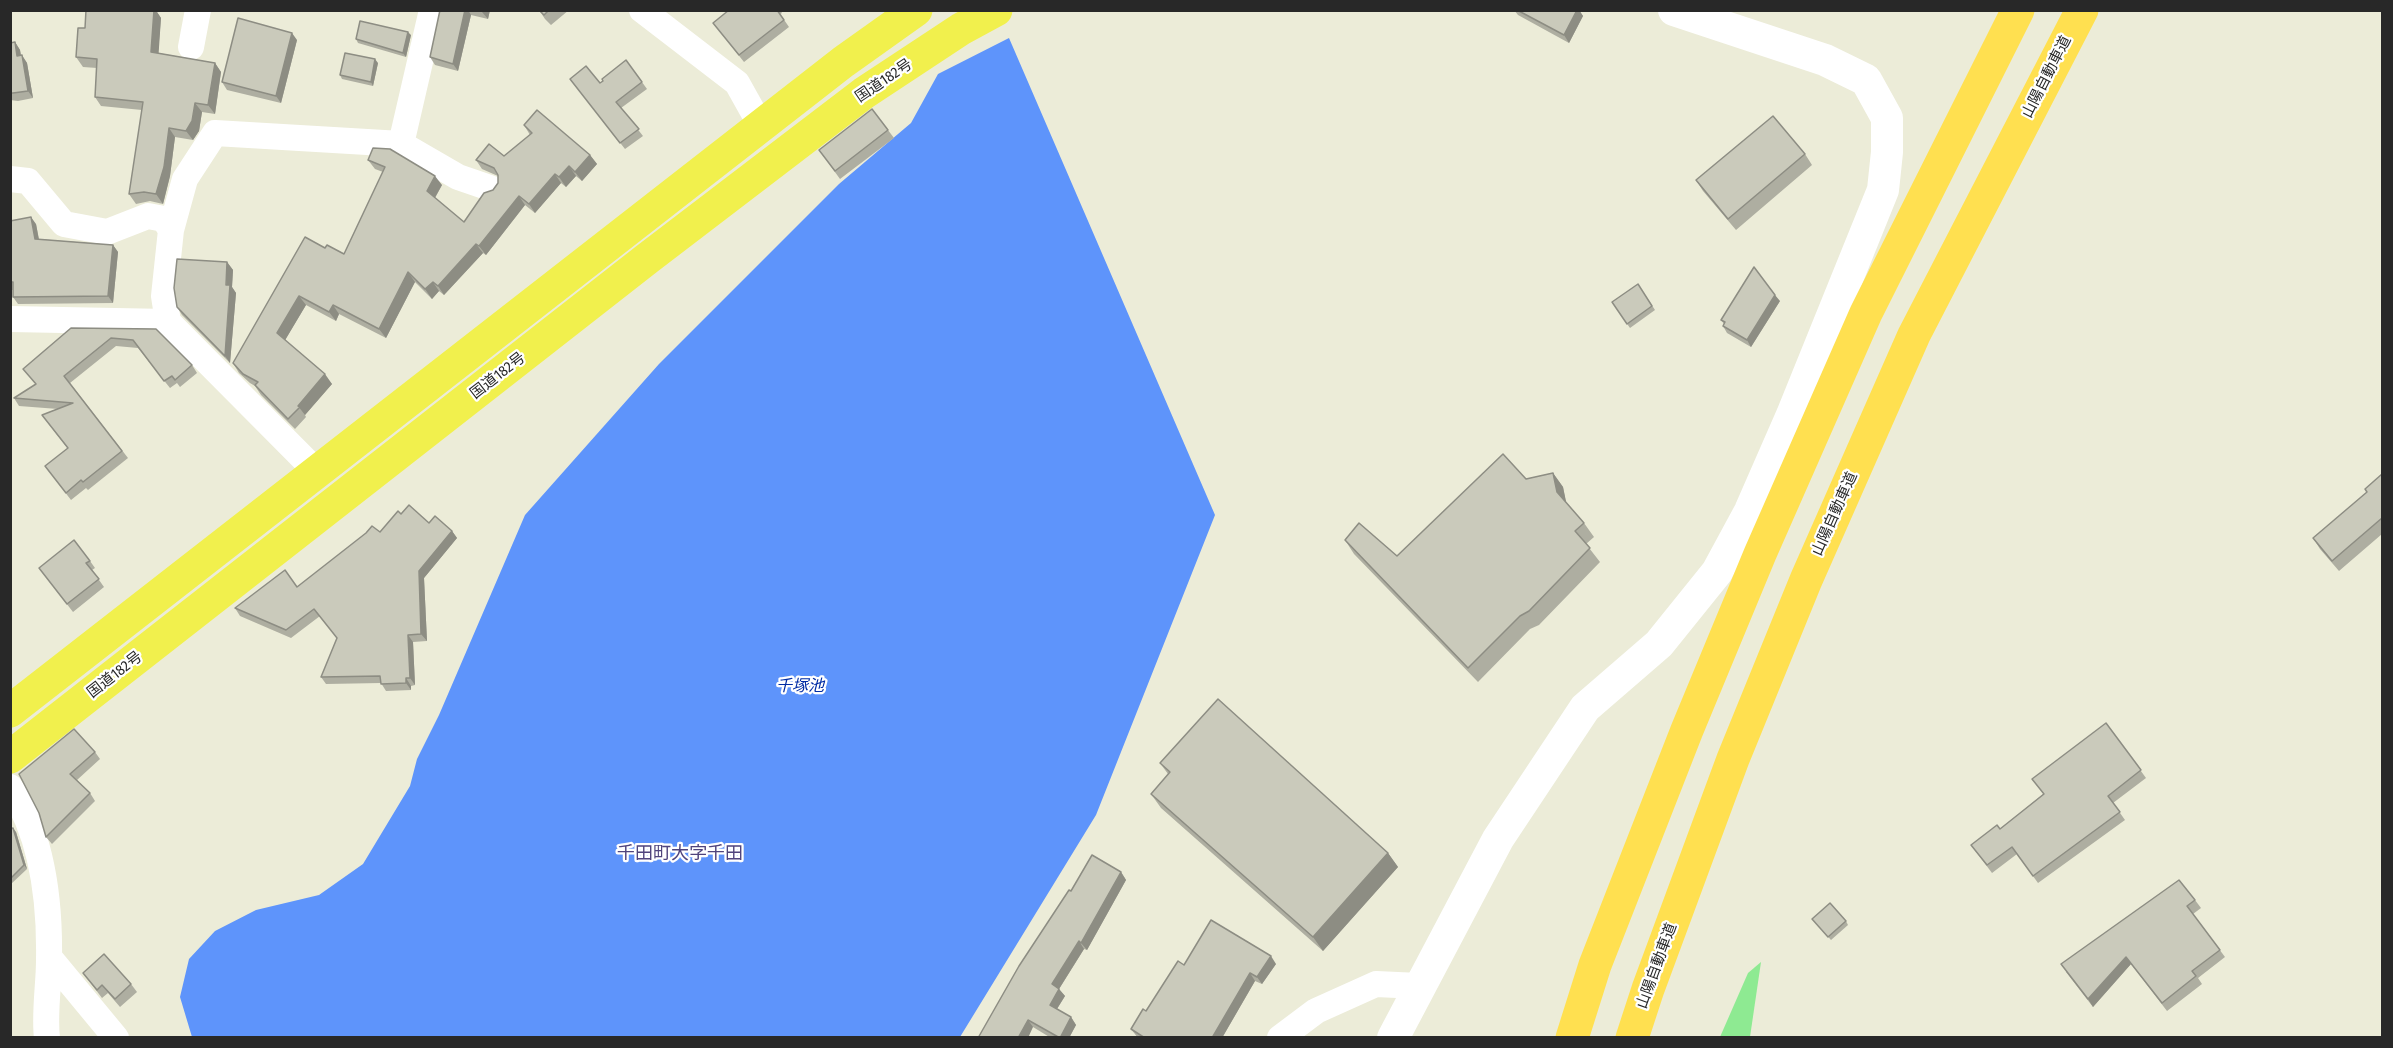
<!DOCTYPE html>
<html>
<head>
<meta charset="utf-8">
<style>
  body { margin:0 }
  #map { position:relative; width:2393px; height:1048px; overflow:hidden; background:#ececd8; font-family:"Fira Sans Condensed",sans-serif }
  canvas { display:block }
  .frame { position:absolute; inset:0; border:12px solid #282828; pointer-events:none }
</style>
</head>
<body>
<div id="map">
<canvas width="2393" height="1048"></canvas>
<div class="frame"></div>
</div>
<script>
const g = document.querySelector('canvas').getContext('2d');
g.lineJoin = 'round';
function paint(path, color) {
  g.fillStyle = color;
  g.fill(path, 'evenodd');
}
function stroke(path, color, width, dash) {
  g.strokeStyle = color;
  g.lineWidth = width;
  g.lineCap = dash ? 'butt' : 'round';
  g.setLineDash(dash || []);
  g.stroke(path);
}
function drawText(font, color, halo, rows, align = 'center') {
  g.font = font + ' "Fira Sans Condensed","Noto Sans JP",sans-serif';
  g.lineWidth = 4.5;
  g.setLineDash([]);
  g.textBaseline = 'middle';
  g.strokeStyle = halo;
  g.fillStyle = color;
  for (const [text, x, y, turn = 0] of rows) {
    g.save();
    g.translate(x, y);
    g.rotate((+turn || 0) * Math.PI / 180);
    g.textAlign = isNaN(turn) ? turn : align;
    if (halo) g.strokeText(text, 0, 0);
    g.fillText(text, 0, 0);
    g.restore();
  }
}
paint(new Path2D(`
  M1761 962 1750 1037H1720L1748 973Z`), '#8eea92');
paint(new Path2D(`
  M1009 38 1215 515 1096 815 960 1037H192L180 997 189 959 215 931 256 910 319 895 363 864 410 786 417 759 439 715 525 515 659 364 839 184 911 123 938 74Z`), '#5e94fb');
stroke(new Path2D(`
  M642 10 737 83 761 126
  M191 47 198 10
  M401 144 432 10
  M10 179 28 181 64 224 107 232 148 216 164 219 171 230 164 296 168 322 317 472
  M171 230 185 179 215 133 401 144 458 177 490 188
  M10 319 168 322
  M10 787C43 836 50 902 49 960 49 985 44 1013 47 1038
  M49 957 116 1038
  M1280 1038 1316 1011 1376 984 1419 986`), '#fff', 26);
stroke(new Path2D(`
  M1393 1038 1498 839 1585 708 1659 644 1717 572 1750 511 1792 415 1883 190 1887 152V118L1866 80 1825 60 1674 10`), '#fff', 32);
stroke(new Path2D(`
  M10 711 843 62 916 10
  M10 757 648 258 864 93 961 29 996 10`), '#f1f04d', 33);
stroke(new Path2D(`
  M1572 1038 1595 965 1687 730 1760 554 1866 313 2018 10
  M1632 1038 1648 989 1733 759 1806 580 1914 335 2082 10`), '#ffe050', 33);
paint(new Path2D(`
  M440 10H490L488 19 471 15 458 71 435 65 430 57Z
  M539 10H569L551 25 545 19Z
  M729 10H780L782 13 780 14 789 27 744 62 713 23Z
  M1514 10H1579L1583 16 1569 43 1518 15Z
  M157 12 161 18 158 53 215 63 221 72 215 114 202 112 199 131 193 140 175 137 170 176 163 204 150 201 136 204 129 194 142 110 101 106 95 97 97 68 83 67 76 57 85 28Z
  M411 35 406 57 358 43 356 39Z
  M297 40 281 103 227 90 222 82Z
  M15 42 20 50 21 55 27 63 33 98 18 101 10 100V43Z
  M626 60 647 89 621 108 643 136 625 149 570 79 600 83Z
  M378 63 373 86 342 79 340 75Z
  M872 109 894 138 840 179 819 150Z
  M524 125 590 155 597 164 582 181 576 176 566 187 561 183 535 213 525 205 486 255 483 253 444 295 439 291 432 299 415 282 386 338 339 314 336 321 306 305 285 340 332 384 305 415 306 417 295 429 261 395 255 386 250 383 239 373 233 363 325 248 344 254 383 172 375 169 368 160 442 185 435 198 464 222 493 190 498 183V176L482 169 476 160 504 156 530 135Z
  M1805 154 1812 165 1736 230 1703 191 1696 180Z
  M10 221 36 224 39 239 113 245 118 252 113 303 18 304 13 297V290H10Z
  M227 262 233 270 232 287 236 293 230 363 182 315 177 307Z
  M1638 284 1655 310 1630 328 1612 302Z
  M1780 301 1751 347 1727 333 1723 326 1724 324 1721 320Z
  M71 328 156 329 192 365 197 373 180 387 177 383 170 388 138 348 116 346 70 383 128 458 88 490 86 488 71 500 45 466 68 449 42 415 58 409 19 406 14 398 36 384 23 369Z
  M1553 473 1563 487 1566 503 1584 523 1594 537 1586 544 1600 562 1539 625 1530 629 1478 682 1354 554 1345 540 1397 556 1526 479Z
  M2382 474V534L2339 571 2320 549 2313 538 2367 492Z
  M401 514 452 531 457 538 424 578 427 641 413 642 415 685 411 686V690L386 691 381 683 326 684 321 677 337 638 320 616 291 638 240 616 235 608 297 587 380 532Z
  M90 561 95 568 92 570 104 587 73 612 39 568Z
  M2106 723 2146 778 2113 803 2125 820 2038 883 2017 854 1992 873 1971 845 2000 829 2043 794Z
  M95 752 100 759 77 780 90 793 95 801 52 844 46 837 39 813 19 774Z
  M1160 763 1388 853 1398 867 1323 951 1161 808 1151 794 1168 774Z
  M10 829 16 832 27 869 10 885Z
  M1121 872 1126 880 1087 950 1084 949 1059 989 1065 996 1057 1009 1071 1017 1076 1025 1069 1038H1051L1033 1027 978 1038 1071 891Z
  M2195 900 2201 908 2193 914 2225 957 2198 978 2202 984 2167 1011 2131 964 2093 1007 2066 972Z
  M1812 919 1846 921 1848 925 1831 940Z
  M1276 964 1262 984 1255 981 1222 1038H1138L1131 1029 1184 965Z
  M83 973 131 984 137 992 120 1007 108 993 102 998Z`), '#aeaea1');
paint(new Path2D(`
  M151 10H157V12L161 18 158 62 151 52Z
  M465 10H468L471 15 458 71 453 64Z
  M483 10H490L488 19 482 12Z
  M1577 10H1579L1583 16 1569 43 1564 35Z
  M408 32 411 35 406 57 403 53Z
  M292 33 297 40 281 103 276 96Z
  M15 42 20 50 22 63 17 56Z
  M22 55 27 63 33 98 28 91Z
  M375 59 378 63 373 86 371 82Z
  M215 63 221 72 215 114 208 105Z
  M195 103 202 112 199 131 193 140 186 131Z
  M169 128 175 137 170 176 163 204 156 194Z
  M590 155 597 164 582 181 575 172Z
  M569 166 576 176 566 187 559 177Z
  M555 174 561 183 535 213 529 204Z
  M435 176 442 185 433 201 427 191Z
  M519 196 525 205 486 255 479 246Z
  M31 217 36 224 40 246 35 239Z
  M476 244 483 253 444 295 438 286Z
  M113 245 118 252 113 303 108 296Z
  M227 262 233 270 232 287 236 293 230 363 225 356Z
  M408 272 415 282 386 338 379 329Z
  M433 282 439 291 432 299 425 289Z
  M1775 295 1780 301 1751 347 1747 340Z
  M299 296 306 305 284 342 277 333Z
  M333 305 339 314 336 321 329 312Z
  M325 374 332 384 305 415 298 406Z
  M1553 473 1563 487 1567 506 1557 492Z
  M452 531 457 538 424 578 427 641 421 634 419 571Z
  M408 635 413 642 415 685 410 678Z
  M406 678 411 686V690L406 683Z
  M13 828 16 832 27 869 24 865Z
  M1388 853 1398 867 1323 951 1313 937Z
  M1121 872 1126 880 1087 950 1081 943Z
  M1079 941 1084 949 1059 989 1065 996 1055 1012 1050 1005 1052 984Z
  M1271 956 1276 964 1262 984 1257 977Z
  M2126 957 2131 964 2093 1007 2088 999Z
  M1250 973 1255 981 1222 1038H1212Z
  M1071 1017 1076 1025 1069 1038H1060Z
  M1028 1020 1033 1027 1028 1038H1018Z`), '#8d8d83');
const building = new Path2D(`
  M86 10H154L151 52 215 63 208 105 195 103 192 121 186 131 169 128 164 167 156 194 144 192 129 194 143 102 95 97 97 59 76 57 78 28H85Z
  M440 10H465L453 64 430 57Z
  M539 10H549L544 15Z
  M729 10H777L784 20 739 55 713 23Z
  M1517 10H1577L1564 35Z
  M238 18 292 33 276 96 222 82Z
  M360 21 408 32 403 53 356 39Z
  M15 42 17 56 22 55 28 91 13 93H10V43Z
  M345 53 375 59 371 82 340 75Z
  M626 60 642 82 616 102 639 129 620 143 570 79 586 66 600 83 603 81 602 79Z
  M872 109 888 130 835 171 819 150Z
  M537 110 590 155 575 172 569 166 559 177 555 174 529 204 519 196 479 246 476 244 438 286 433 282 425 289 408 272 379 329 333 305 329 312 299 296 277 333 325 374 298 406 300 407 288 419 255 385 258 382 243 374 233 363 305 237 325 248 327 245 344 254 385 167 368 160 373 148 390 149 435 176 427 191 464 222 484 193 493 190 498 183V175L494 168 476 160 489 144 504 156 532 133 524 125Z
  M1773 116 1805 154 1728 219 1696 180Z
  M31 217 35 239 113 245 108 296 13 297V282H10V221Z
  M177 259 227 262 226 285H230L225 356 177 307 174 288Z
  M1754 267 1775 295 1747 340 1723 326 1725 322 1721 320Z
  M1638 284 1652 306 1627 324 1612 302Z
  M71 328 156 329 192 365 175 380 172 376 164 381 133 340 111 338 64 376 122 451 83 482 81 480 66 493 45 466 68 448 42 415 73 403 14 398 36 384 23 369Z
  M1503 454 1526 479 1553 473 1557 492 1584 523 1575 531 1590 548 1529 611 1520 616 1468 668 1345 540 1359 523 1397 556Z
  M2382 474V518L2332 561 2313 538 2367 492 2365 489Z
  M409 505 429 523 435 516 452 531 419 571 421 634 408 635 410 678H406V683L381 684 380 676 321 677 337 638 314 609 286 630 235 608 285 570 297 587 366 533 372 526 380 532 398 511 401 514Z
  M74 540 90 561 86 563 99 579 67 604 39 568Z
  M1218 699 1388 853 1313 937 1151 794 1170 772 1160 763Z
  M2106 723 2141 770 2108 796 2120 812 2033 876 2012 847 1987 865 1971 845 1997 825 2000 829 2044 794 2032 779Z
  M74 729 95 752 70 774 90 793 46 837 39 813 19 774Z
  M13 828 24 865 10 879V829Z
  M1092 855 1121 872 1081 943 1079 941 1052 984 1059 989 1050 1005 1071 1017 1060 1038 1028 1020 1018 1038H978L1019 966 1069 890 1071 891Z
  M2179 880 2195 900 2187 906 2220 950 2192 971 2196 976 2162 1003 2126 957 2088 999 2061 964Z
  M1830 903 1846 921 1828 937 1812 919Z
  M1211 920 1271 956 1257 977 1250 973 1212 1038H1145L1131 1029 1143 1009 1146 1011 1178 961 1184 965Z
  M104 954 131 984 115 999 102 985 97 990 83 973Z`);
paint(building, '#cacabb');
stroke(building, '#8d8d83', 1.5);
drawText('15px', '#282828', '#fff', [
  ["山陽自動車道",2047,77,-63],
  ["国道182号",884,81,-34],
  ["国道182号",498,376,-38],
  ["山陽自動車道",1835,514,-66],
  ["国道182号",115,675,-38],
  ["山陽自動車道",1657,966,-70]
]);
drawText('italic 16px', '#002ca4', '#fff', [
  ["千塚池",800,687]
]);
drawText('18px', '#50447d', '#fff', [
  ["千田町大字千田",680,854]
]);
</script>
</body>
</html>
